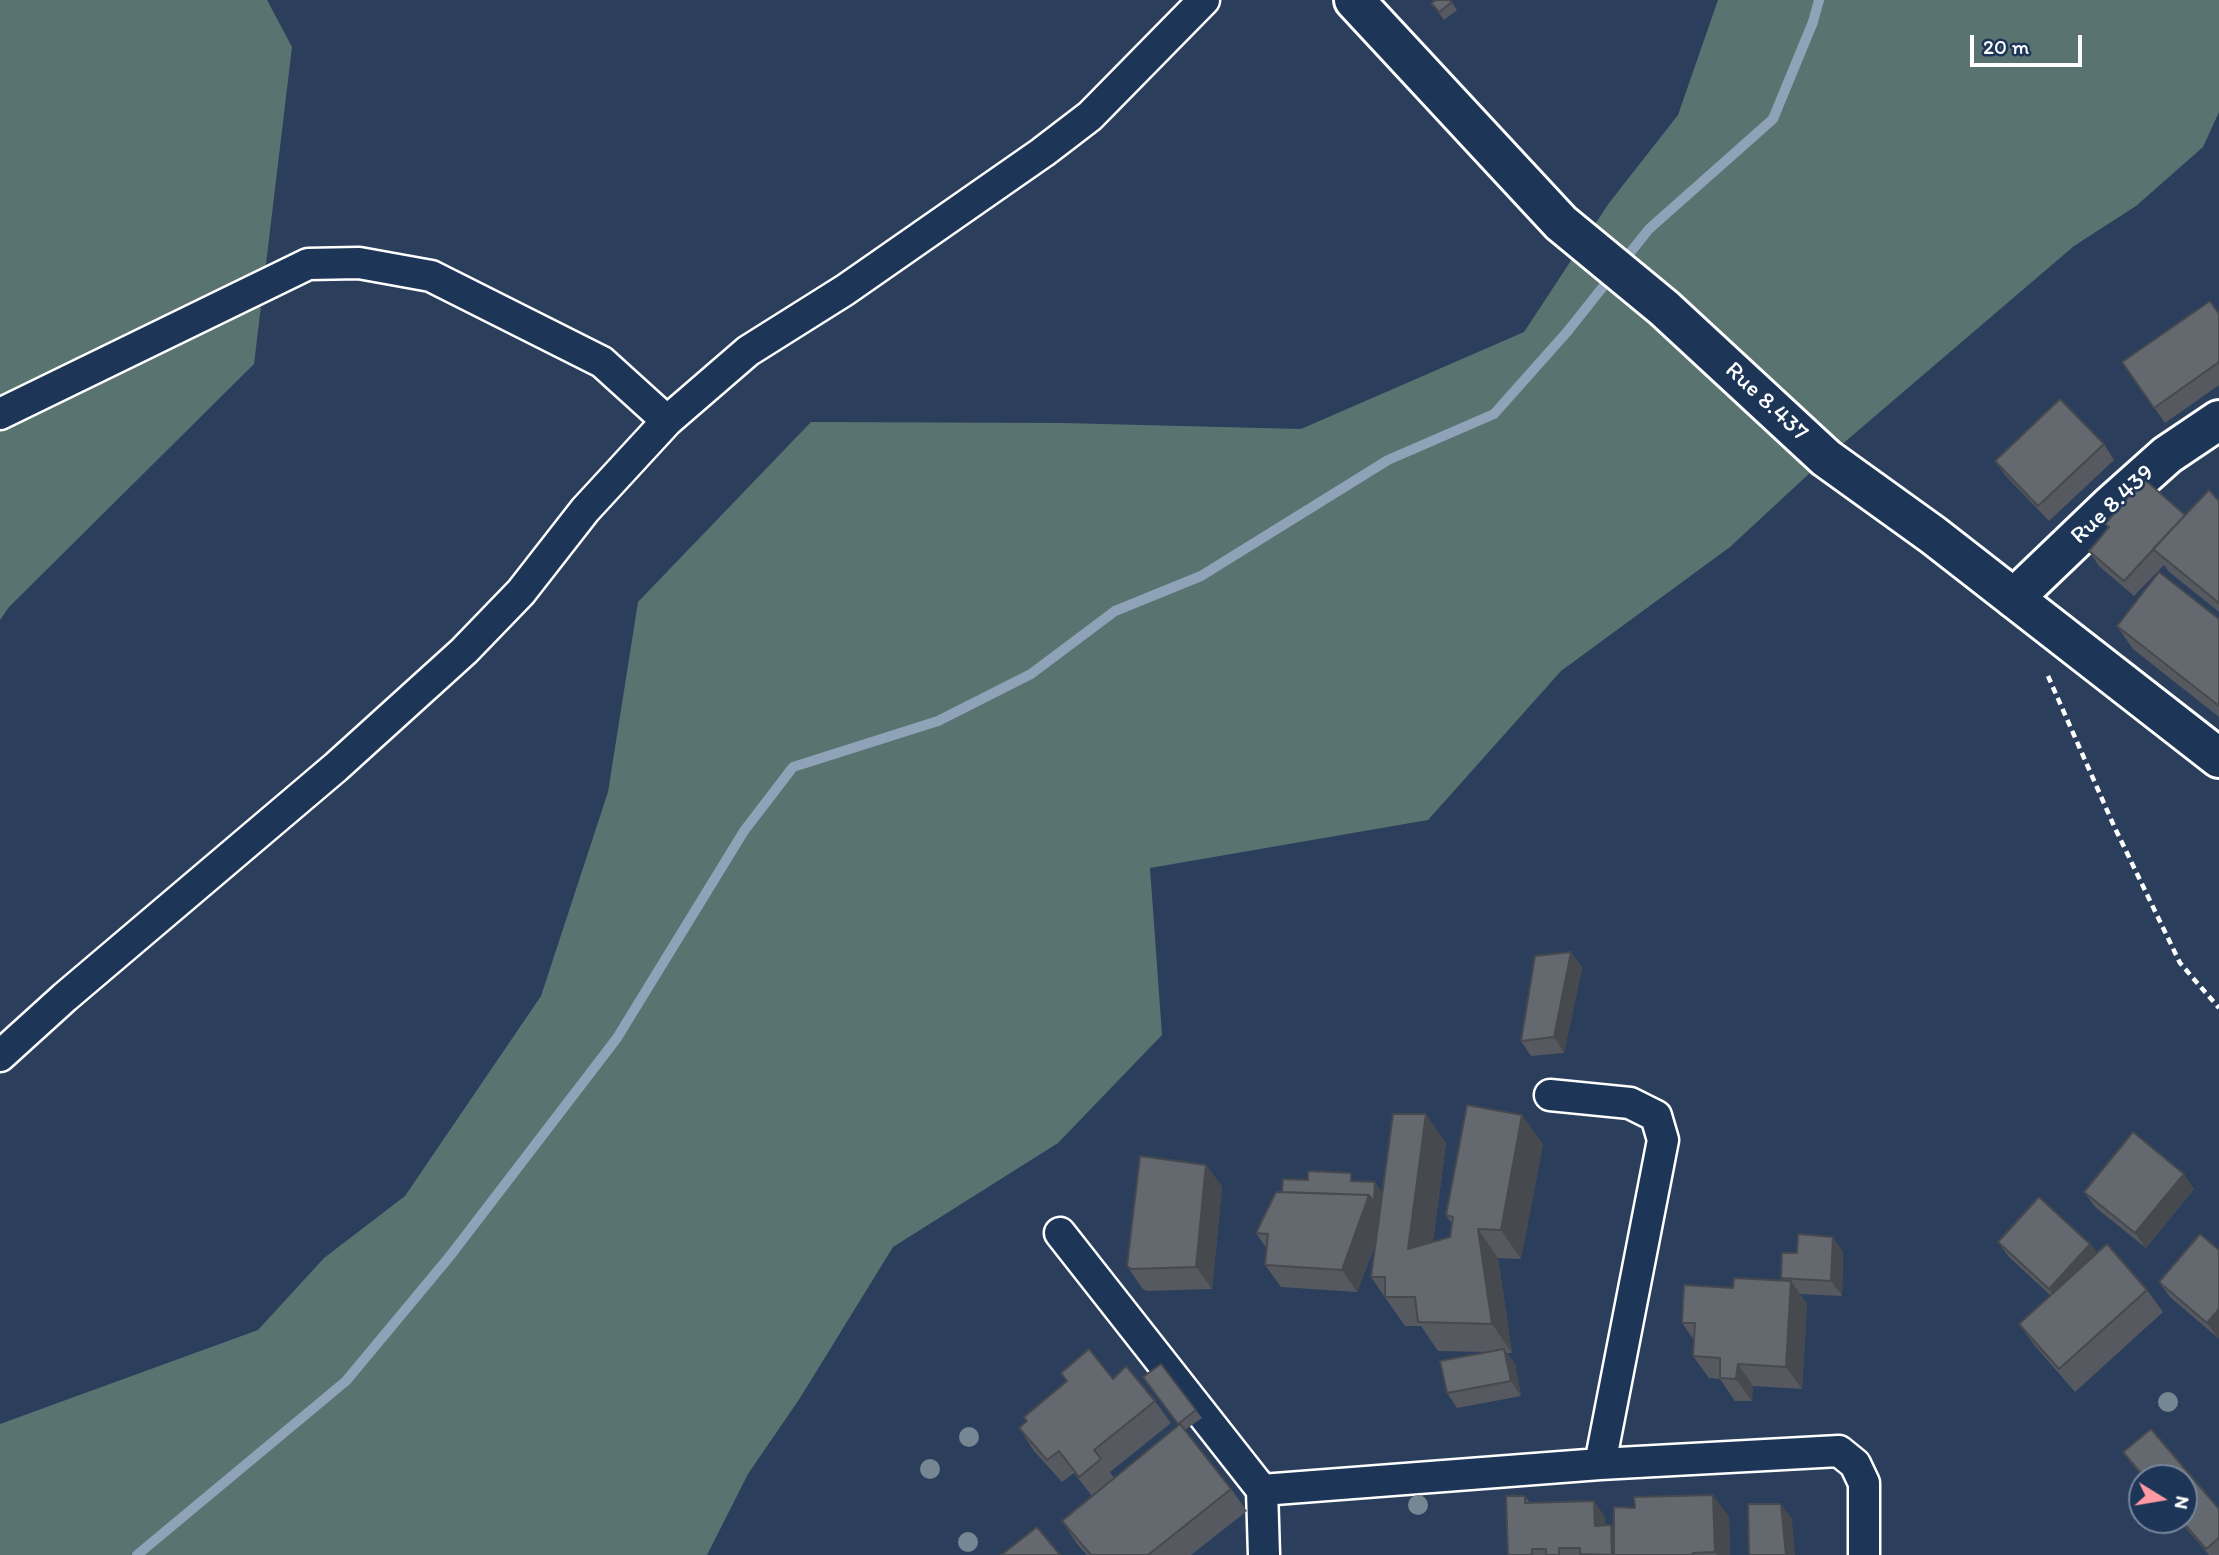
<!DOCTYPE html>
<html>
<head>
<meta charset="utf-8">
<style>
  body { margin:0 }
  #map { position:relative; width:2219px; height:1555px; overflow:hidden; background:#2b3f5c; font-family:Itim,sans-serif }
  canvas { display:block }
  .north { position:absolute; left:2128px; top:1464px; width:70px; height:70px; box-sizing:border-box; background:#1d3557; border:2px solid #77869a; border-radius:50%; rotate:101deg; font-size:19px; font-weight:700; line-height:28px; text-align:center; color:#fff }
  .north::after { content:''; display:block; margin:auto; width:24px; height:32px; background:#ff9aa2; clip-path:polygon(50% 0,100% 100%,50% 72%,0 100%) }
  .scale { position:absolute; left:1970px; top:35px; width:112px; height:32px; box-sizing:border-box; border:4px solid #fff; border-top:0; padding-left:9px; font-size:21px; line-height:24px; white-space:nowrap; color:#fff; -webkit-text-stroke:5px #1d3557; paint-order:stroke }
</style>
</head>
<body>
<div id="map">
<canvas width="2219" height="1555"></canvas>
<div class="north">N</div>
<div class="scale">20 m</div>
</div>
<script>
const g = document.querySelector('canvas').getContext('2d');
g.lineJoin = 'round';
function paint(path, color) {
  g.fillStyle = color;
  g.fill(path, 'evenodd');
}
function stroke(path, color, width, dash) {
  g.strokeStyle = color;
  g.lineWidth = width;
  g.lineCap = dash ? 'butt' : 'round';
  g.setLineDash(dash || []);
  g.stroke(path);
}
function drawText(font, color, halo, rows, align = 'center') {
  g.font = font + ' Itim,sans-serif';
  g.lineWidth = 5;
  g.setLineDash([]);
  g.textBaseline = 'middle';
  g.strokeStyle = halo;
  g.fillStyle = color;
  for (const [text, x, y, turn = 0] of rows) {
    g.save();
    g.translate(x, y);
    g.rotate((+turn || 0) * Math.PI / 180);
    g.textAlign = isNaN(turn) ? turn : align;
    if (halo) g.strokeText(text, 0, 0);
    g.fillText(text, 0, 0);
    g.restore();
  }
}
paint(new Path2D(`
  M0 0H267L292 47 254 364 9 607 0 620Z
  M1718 0H2219V112L2203 147 2136 206 2074 246 1826 458 1730 547 1561 671 1428 820 1150 868 1162 1035 1058 1143 893 1247 800 1398 748 1474 707 1555H0V1424L258 1330 324 1258 405 1196 541 996 608 792 638 602 811 422 1063 423 1301 429 1524 332 1609 203 1678 115Z`), '#597370');
stroke(new Path2D(`
  M137 1555 346 1381 450 1256 617 1038 744 831 793 767 938 721 1031 674 1115 611 1201 576 1388 460 1494 414 1567 332 1649 229 1773 119 1813 22 1819 0`), '#8ea3b8', 10);
const minor = new Path2D(`
  M0 414 308 264 359 263 431 276 602 362 667 421
  M0 1056 65 997 336 767 464 651 521 592 585 510 667 421 748 351 845 290 1043 152 1090 116 1204 0
  M1550 1095 1630 1103 1656 1116 1663 1140 1600 1464
  M1060 1233 1262 1490 1264 1555
  M1262 1490 1600 1464 1839 1451 1855 1464 1864 1483V1555`);
const tertiary = new Path2D(`
  M2014 598 2110 506 2167 455 2219 420`);
const secondary = new Path2D(`
  M1354 0 1561 223 1664 308 1826 458 1933 535 2219 758`);
stroke(minor, '#fff', 35);
stroke(tertiary, '#fff', 44);
stroke(secondary, '#fff', 44);
stroke(new Path2D(`
  M2048 676 2114 826 2180 963 2219 1008`), '#fff', 4.5, [7, 5]);
stroke(minor, '#1d3557', 30);
stroke(tertiary, '#1d3557', 38);
stroke(secondary, '#1d3557', 38);
g.fillStyle = '#768692';
for (const [x, y] of [
  [2168,1402],
  [969,1437],
  [930,1469],
  [1418,1505],
  [968,1542]
]) {
  g.beginPath();
  g.arc(x, y, 10, 0, 2 * Math.PI);
  g.fill();
}
paint(new Path2D(`
  M1450 0 1457 10 1444 20 1431 3Z
  M2219 314V385L2165 423 2122 362Z
  M2104 444 2114 460 2049 521 2006 476 1995 461Z
  M2219 501V612L2168 571 2164 565 2134 596 2099 566 2089 551 2108 528 2105 524 2185 515Z
  M2219 619V717L2133 649 2117 626Z
  M1571 952 1582 968 1564 1053 1531 1056 1521 1041Z
  M1446 1143 1433 1242 1450 1237 1452 1224 1446 1215 1543 1144 1521 1259 1498 1258 1512 1353H1507L1515 1364 1521 1396 1457 1408 1447 1393 1487 1352 1438 1351 1421 1326H1405L1371 1277 1376 1242 1357 1292 1281 1287 1265 1265 1267 1249 1256 1233 1282 1192 1357 1181 1375 1182 1382 1193Z
  M1206 1165 1222 1187 1212 1289 1146 1291 1142 1288 1127 1266Z
  M2194 1189 2146 1248 2095 1207 2084 1192Z
  M1998 1242 2090 1244 2097 1253 2147 1290 2163 1312 2075 1392 2035 1346 2019 1324 2050 1295 2009 1257Z
  M2219 1250V1337L2218 1338 2170 1297 2159 1282Z
  M1843 1252 1842 1296 1800 1294 1807 1304 1802 1389 1753 1386 1752 1401H1735L1720 1379 1709 1378 1693 1356 1694 1340 1682 1323 1733 1288 1783 1281 1781 1278 1797 1253Z
  M1161 1364 1202 1418 1185 1430 1231 1489 1247 1511 1191 1555H1087L1077 1544 1062 1521 1092 1496 1074 1473 1062 1482 1034 1451 1019 1428 1067 1381 1061 1373 1113 1379 1155 1401 1171 1423 1110 1472 1114 1478 1179 1425 1143 1377Z
  M2151 1429 2219 1509V1555H2209L2179 1520H2184V1478H2143L2123 1452Z
  M1525 1496 1530 1503 1605 1517V1525H1611L1614 1528 1729 1517 1730 1555H1508Z`), '#56595f');
paint(new Path2D(`
  M1571 952 1582 968 1564 1053 1554 1037Z
  M1426 1114 1446 1143 1428 1278 1408 1249Z
  M1522 1115 1543 1144 1521 1259 1501 1230Z
  M1206 1165 1222 1187 1212 1289 1196 1267Z
  M2184 1174 2194 1189 2146 1248 2135 1233Z
  M1375 1182 1385 1197 1384 1218 1357 1292 1342 1270Z
  M1478 1229 1498 1258 1512 1353 1492 1324Z
  M1833 1237 1843 1252 1842 1296 1831 1281Z
  M2090 1244 2101 1259 2060 1304 2049 1289Z
  M1791 1281 1807 1304 1802 1389 1786 1367Z
  M2219 1309V1337L2218 1338 2207 1323Z
  M1504 1349 1515 1364 1521 1396 1511 1381Z
  M1738 1364 1753 1386 1752 1401 1736 1379Z
  M1713 1495 1729 1517 1730 1555H1717L1715 1552Z
  M1594 1501 1605 1517 1606 1541 1595 1526Z
  M1781 1504 1792 1519 1795 1555H1786Z
  M1611 1525 1622 1540V1555H1612Z`), '#46494e');
const building = new Path2D(`
  M1436 0H1450L1452 2 1439 12 1431 3Z
  M2210 301 2219 314V362L2154 408 2122 362Z
  M2060 399 2104 444 2038 506 1995 461Z
  M2144 479 2185 515 2124 581 2089 551 2109 527 2105 524Z
  M2209 490 2219 501V603L2153 549Z
  M2159 572 2219 619V706L2117 626Z
  M1571 952 1554 1037 1521 1041 1535 956Z
  M1467 1105 1522 1115 1501 1230 1478 1229 1492 1324 1418 1322 1415 1297H1385V1277H1371L1393 1114H1426L1408 1249 1450 1237 1453 1217 1446 1215Z
  M2133 1132 2184 1174 2135 1233 2084 1192Z
  M1140 1156 1206 1165 1196 1267 1131 1269 1127 1266Z
  M1308 1171 1351 1173V1181L1375 1182 1374 1202 1369 1195 1282 1192 1283 1179 1308 1180Z
  M1276 1192 1369 1195 1342 1270 1265 1265 1268 1234 1256 1233Z
  M2039 1197 2090 1244 2049 1289 1998 1242Z
  M1798 1234 1833 1237 1831 1281 1781 1278 1782 1253H1797Z
  M2200 1234 2219 1250V1309L2207 1323 2159 1282Z
  M2107 1244 2147 1290 2059 1369 2019 1324Z
  M1734 1278 1791 1281 1786 1367 1738 1364 1736 1379 1720 1378V1358L1693 1356 1695 1323H1682L1684 1285 1733 1288Z
  M1089 1349 1113 1379 1126 1366 1155 1401 1094 1450 1101 1459 1079 1477 1059 1451 1047 1460 1019 1428 1027 1421 1024 1417 1067 1381 1061 1373Z
  M1504 1349 1511 1381 1447 1393 1440 1361Z
  M1161 1364 1196 1410 1178 1424 1143 1377Z
  M1180 1424 1231 1489 1148 1555H1091L1062 1521Z
  M2151 1429 2219 1509V1538L2206 1549 2181 1520H2184V1478H2145L2123 1452Z
  M1713 1495 1715 1552 1693 1553V1555H1614V1507L1635 1508 1634 1497Z
  M1506 1496H1525V1503L1594 1501 1595 1526 1611 1525 1612 1555 1580 1554V1548H1559V1555H1546V1549H1532V1555H1508Z
  M1748 1504H1781L1786 1555H1749Z
  M1037 1527 1060 1555H1001Z`);
paint(building, '#64686f');
stroke(building, '#46494e', 2);
drawText('24px', '#fff', '#1d3557', [
  ["Rue 8.437",1766,402,43],
  ["Rue 8.439",2113,505,-43]
]);
</script>
</body>
</html>
